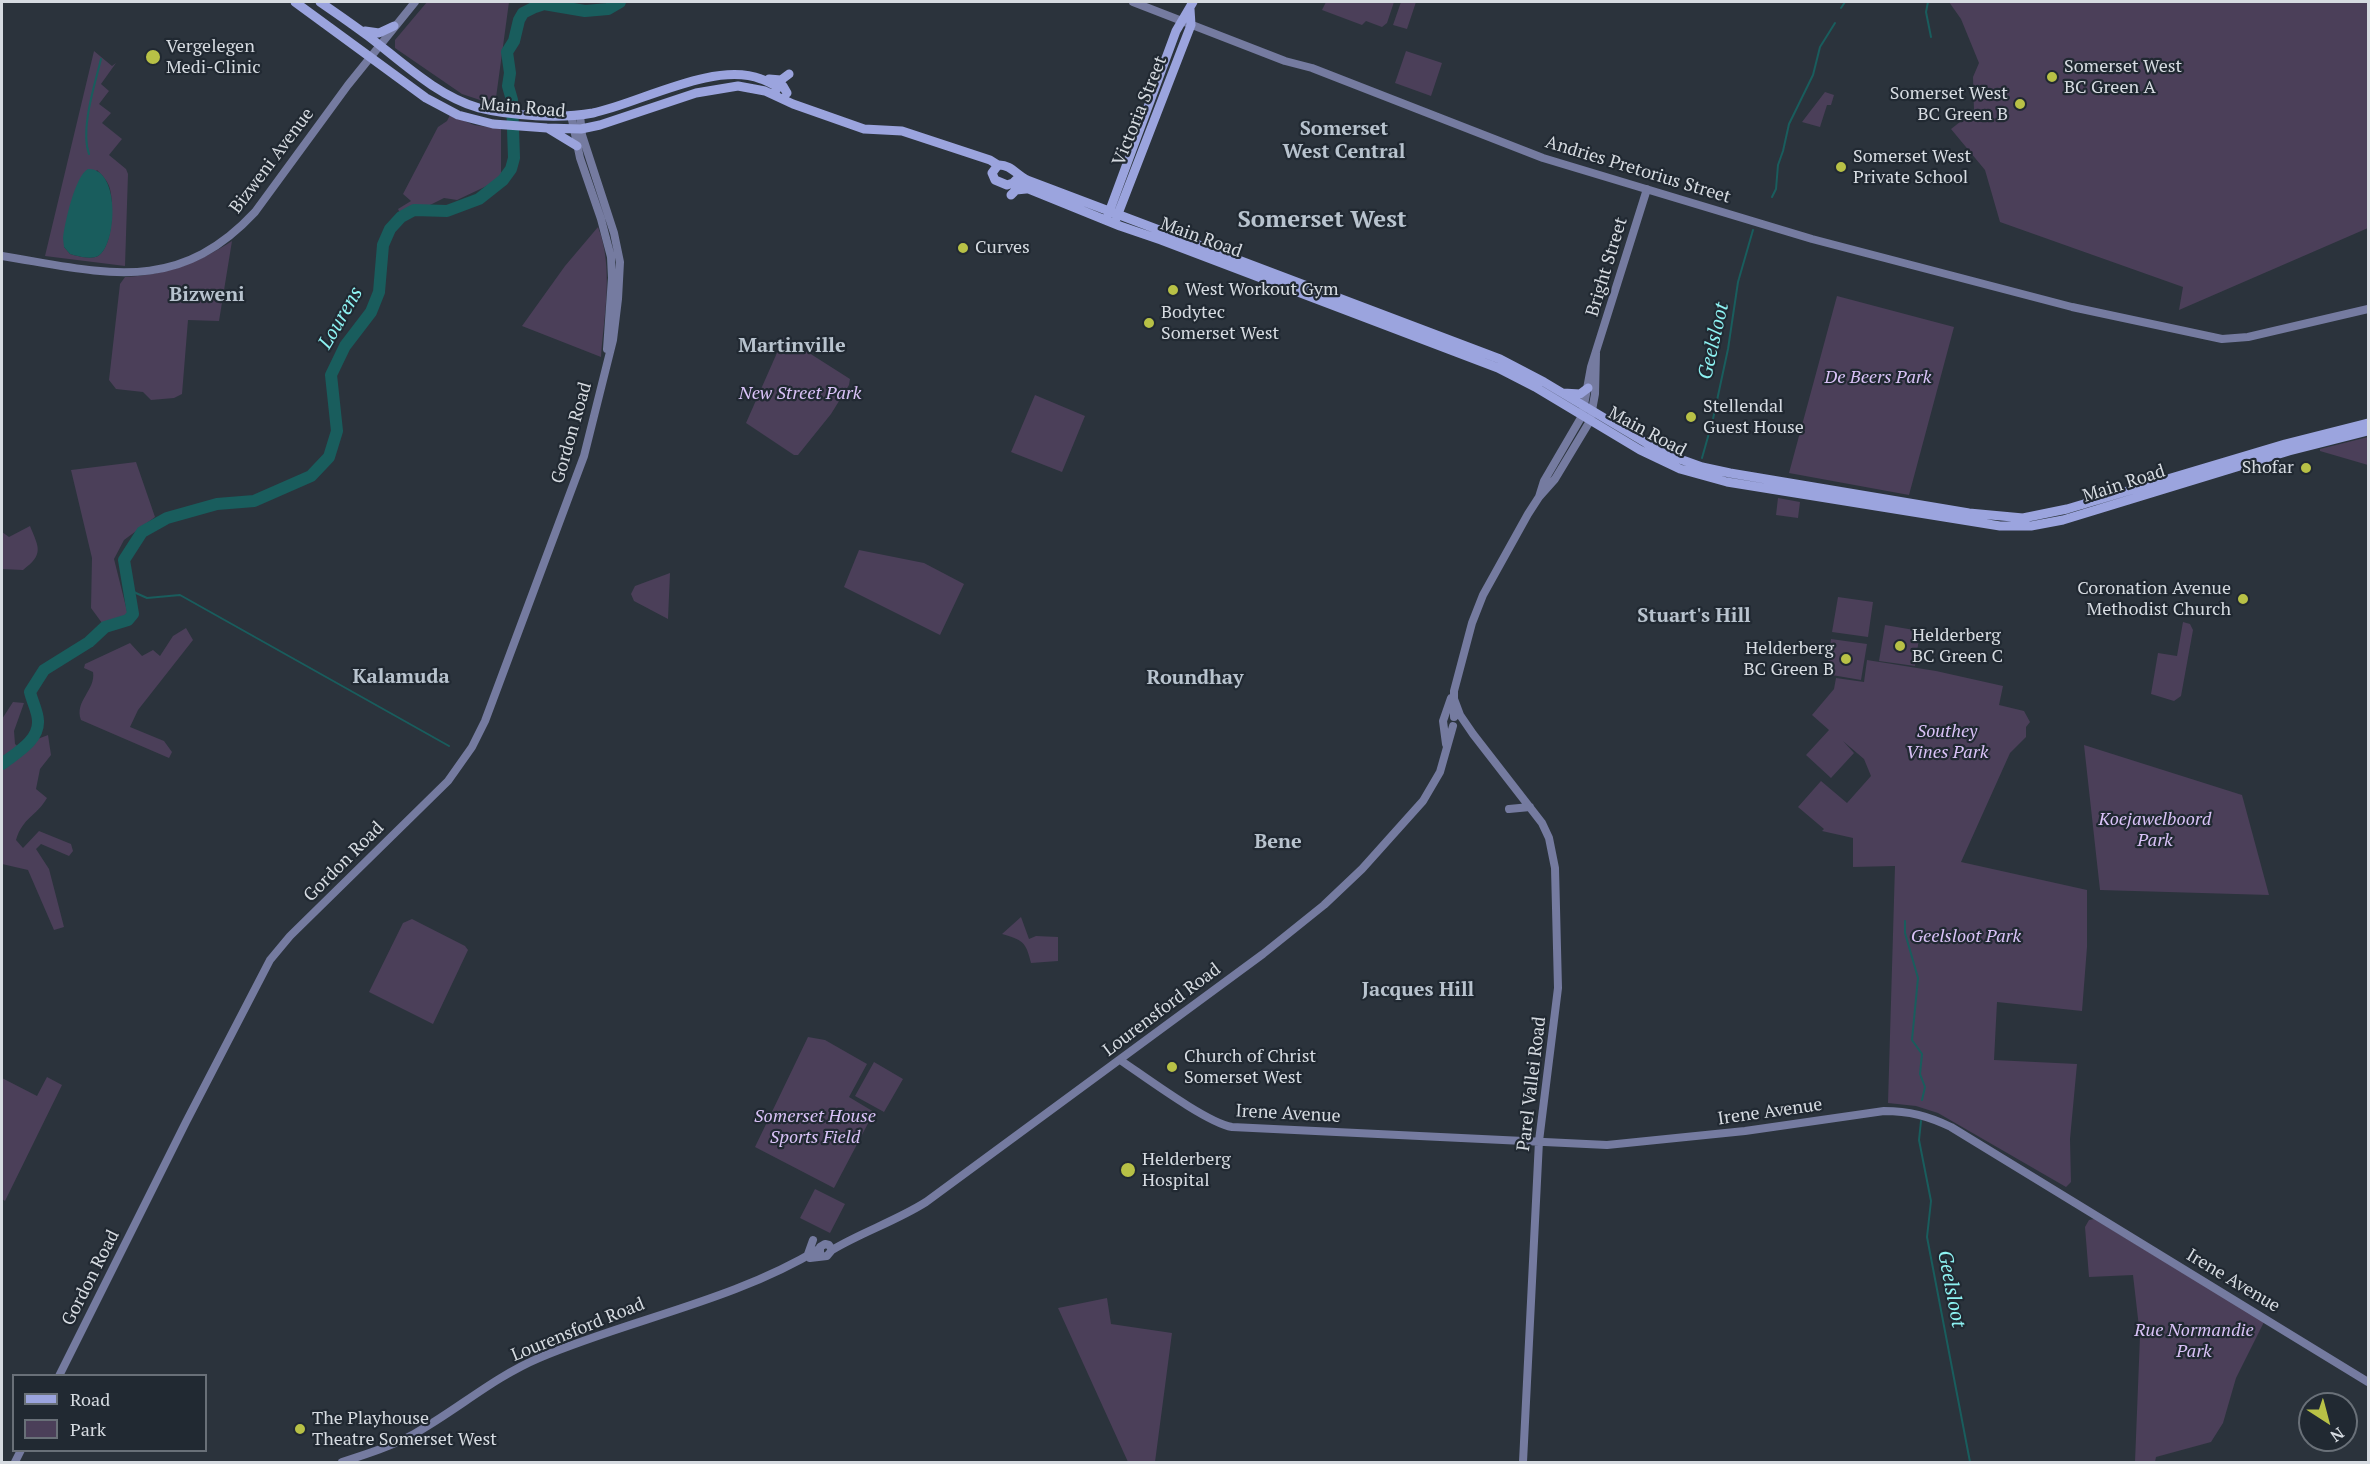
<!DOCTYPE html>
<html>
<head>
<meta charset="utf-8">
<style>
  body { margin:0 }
  #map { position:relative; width:2370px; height:1464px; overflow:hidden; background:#2b333c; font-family:"PT Serif",serif }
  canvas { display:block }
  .frame { position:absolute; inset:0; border:3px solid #d6dbe1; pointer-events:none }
  .legend { position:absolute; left:12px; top:1374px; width:195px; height:78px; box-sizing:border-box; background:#212932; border:2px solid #697078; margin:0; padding:8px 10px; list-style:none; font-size:18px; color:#d6dbe1 }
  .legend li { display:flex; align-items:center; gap:12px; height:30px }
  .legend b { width:30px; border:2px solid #697078 }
  .north { position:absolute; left:2298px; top:1392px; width:60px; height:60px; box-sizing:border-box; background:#212932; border:2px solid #697078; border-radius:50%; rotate:144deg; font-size:16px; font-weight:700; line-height:24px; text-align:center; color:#d6dbe1 }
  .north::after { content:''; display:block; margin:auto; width:21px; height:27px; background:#b8c146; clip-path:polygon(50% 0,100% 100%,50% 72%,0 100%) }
</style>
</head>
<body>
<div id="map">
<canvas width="2370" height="1464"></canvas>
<div class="frame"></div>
<ul class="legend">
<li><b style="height:8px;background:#9ba4de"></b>Road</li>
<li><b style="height:16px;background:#4b3f59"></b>Park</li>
</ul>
<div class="north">N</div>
</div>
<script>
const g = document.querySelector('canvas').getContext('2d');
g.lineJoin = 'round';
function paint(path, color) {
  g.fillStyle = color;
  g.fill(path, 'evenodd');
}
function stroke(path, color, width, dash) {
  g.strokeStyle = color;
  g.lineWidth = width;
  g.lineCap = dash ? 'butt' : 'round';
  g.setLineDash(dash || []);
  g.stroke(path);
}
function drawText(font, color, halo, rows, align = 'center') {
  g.font = font + ' "PT Serif",serif';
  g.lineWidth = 4.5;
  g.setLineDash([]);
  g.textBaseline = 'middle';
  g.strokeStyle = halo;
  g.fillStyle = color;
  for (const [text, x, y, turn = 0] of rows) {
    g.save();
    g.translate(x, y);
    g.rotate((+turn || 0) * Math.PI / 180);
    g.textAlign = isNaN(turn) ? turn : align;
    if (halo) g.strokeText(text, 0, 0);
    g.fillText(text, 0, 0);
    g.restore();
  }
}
paint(new Path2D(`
  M427 2H509L495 105 462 94 395 48V40Z
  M1326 2H1394L1387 23 1382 27 1366 21 1362 25 1322 10Z
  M1401 2H1416L1407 29 1393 25Z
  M1949 2H2368V228L2179 310 2183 287 2000 222 1985 170 1951 129 1974 111 1973 77 1979 63 1961 19Z
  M94 51 112 66 116 63 101 84 109 91 99 104 111 113 102 123 122 139 109 155 126 169 128 174 125 266 45 256ZM97 170C102 175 108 181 110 189 114 205 113 247 98 256 91 260 77 256 70 254L64 247C68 205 72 202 97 170Z
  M1406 51 1442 63 1431 96 1395 83Z
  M1825 92 1834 95 1831 105H1827L1820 127 1802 122Z
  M450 115 474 125 501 129V176L495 182 457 200 444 198 428 206 414 208 401 215 398 209 411 201 403 194 438 127 447 121Z
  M598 227C614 268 604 315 601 357L522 326 565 266Z
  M232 241 219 321 188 320 182 394 174 398 151 400 143 392 116 389 109 380 120 284 125 277C166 275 198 263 232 241Z
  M1837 296 1954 327 1909 495 1789 473Z
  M784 337 850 379 849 385 831 414 798 455H794L746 423Z
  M1035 395 1085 416 1062 472 1011 452Z
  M2368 437V465L2320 451V449Z
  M136 462 155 517 124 540 114 559 128 615 115 621 102 623 91 608 92 558 71 470Z
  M1778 498 1800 502 1798 518 1776 515Z
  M30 526C39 548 44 554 23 570L2 569V532L9 537Z
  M859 550 924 563 964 584 940 635 844 587Z
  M670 573 668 619 634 601 631 594 635 586Z
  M1838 597 1873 602 1868 637 1832 632Z
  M2183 622 2190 624 2193 630 2181 696 2174 701 2151 694 2158 653 2177 656Z
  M1885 625 1920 631 1915 666 1879 661Z
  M186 628 193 640 138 710 130 727 164 741 172 752 169 758 81 720C74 701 96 690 93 672L84 668 85 664 130 643 142 656 153 650 160 656 173 636Z
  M1831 639 1867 644 1861 680 1826 674Z
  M1867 660 1936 671 2003 686 1999 705 2024 711 2030 722 2026 727V737L2010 753 1961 862 2087 890V947L2082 1011 1997 1002 1994 1060 2077 1064 2070 1139 2071 1182 2066 1187 1938 1113 1916 1106 1888 1103 1895 866 1853 867V838L1822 831 1824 829 1798 807 1821 781 1847 803 1871 776 1864 759 1843 741 1854 753 1831 778 1806 755 1829 730 1812 715 1834 689 1836 678 1864 682Z
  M13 702 24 703 14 731 15 744 25 753 35 740 48 735 51 755 40 769 36 789 47 798C36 817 23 817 16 840L23 848 39 831 71 844 73 851 69 856 41 844 36 849 49 869 64 927 54 930 28 870 2 864V719Z
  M2084 745 2242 795 2269 895 2100 890Z
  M1021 917 1029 939 1036 936 1058 937V961L1031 963C1026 941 1022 940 1002 934Z
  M412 919 465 946 468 950 433 1024 369 992 403 923Z
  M808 1037 825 1040 867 1064 849 1097 874 1112 834 1188 755 1147Z
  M874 1062 903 1079 884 1112 855 1096Z
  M47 1077 62 1085 5 1201 2 1199V1078L37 1096Z
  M815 1189 845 1204 830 1233 800 1218Z
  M2094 1219 2264 1322 2236 1378 2223 1423 2211 1442 2156 1457 2155 1462H2135L2140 1336 2133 1275 2089 1277 2085 1227 2089 1220Z
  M1107 1298 1111 1324 1172 1333 1155 1462H1128L1058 1308Z`), '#4b3f59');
paint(new Path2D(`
  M88 169C121 168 117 246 98 256 91 260 77 256 70 254L64 247 63 238C65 222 75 176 88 169Z`), '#195d5d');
stroke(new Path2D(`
  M1928 2 1926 12 1931 37
  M1841 8 1845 2
  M89 154C80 129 95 84 101 59
  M1772 197 1776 189 1778 165 1783 151 1789 124 1813 75 1820 47 1835 23
  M1702 458 1713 419 1728 349 1738 282 1753 230
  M127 589 147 598 180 595 449 746
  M1905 921V933L1918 978 1912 1040 1922 1054 1920 1074 1925 1087 1922 1100
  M1921 1121 1919 1140 1931 1201 1927 1237 1970 1462`), '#195d5d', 2);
stroke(new Path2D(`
  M2 764C16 753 39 741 38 721 38 712 32 701 30 692L44 670 89 642 105 627 128 620 133 614 124 560 142 532 167 518 217 504 254 501 311 476 329 457 337 431 331 375 345 346 371 312 379 292 383 245 390 229 401 217 414 210 447 211 479 199 503 180 511 169 514 158 512 100 508 86 510 73 507 52 514 41 519 20 523 13 535 7 544 4 585 11 608 9 620 2`), '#195d5d', 12);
stroke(new Path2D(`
  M1133 2 1285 61 1312 68 1543 158 1812 239 2072 307 2222 339 2248 337 2368 309
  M571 115 580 158 601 219 611 257 612 278 607 349
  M2 256C102 272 176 297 255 212L348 85 415 2
  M1539 497 1544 481 1582 416 1591 367 1647 189
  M1454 699 1460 715 1473 734 1542 823 1549 838 1555 868 1558 988 1539 1141 1523 1462
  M1454 717V691L1472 623 1483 595 1528 514 1539 497 1555 479 1590 421 1595 394 1596 353
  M1446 744 1443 721 1451 698
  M1509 809 1530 807
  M1120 1060C1144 1076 1207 1123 1232 1127L1607 1145 1745 1131 1884 1111C1909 1111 1928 1116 1951 1127L2368 1382
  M832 1250C862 1232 896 1221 926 1202L1263 954 1324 905 1362 869 1423 801 1440 772 1453 726
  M820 1252V1247L825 1244 829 1245 832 1250
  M808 1254 813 1240
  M810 1258 827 1256 832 1250
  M59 1376 186 1122 270 960 290 936 448 781 472 747 485 721 584 456 613 340 618 299 620 262 614 233 582 135 580 115
  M15 1462 21 1450
  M342 1462C367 1454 392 1446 414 1434 457 1410 494 1377 539 1358 631 1319 733 1301 819 1249`), '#757ba0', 8);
stroke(new Path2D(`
  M295 2 426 98 458 115 493 124 547 128 581 129 600 125 696 93 738 86 765 91 793 104 864 129 902 131 990 160 998 165
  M320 2C336 13 352 24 368 36 402 62 437 96 479 108 511 116 561 119 593 113 640 103 714 61 761 79 767 81 772 84 778 87
  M365 31 379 33 394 26
  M769 79 781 80 789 74
  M775 92 778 87 783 86 787 93
  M549 129 577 146
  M998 165C1010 164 1017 175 1027 180L1500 359 1544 382 1663 453 1702 467 1730 473 1969 513 2023 518 2067 509 2285 444 2368 423
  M998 165 992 173 995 180 1007 185 1013 183 1016 180
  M1014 183 1120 226 1161 240 1498 368 1535 387 1640 450 1680 469 1727 482 2000 526H2031L2063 520 2289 451 2368 431
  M1011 195 1016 190 1026 189
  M1108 215 1176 31 1193 2
  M1116 219 1191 25 1190 9
  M1563 393 1580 394 1588 388`), '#9ba4de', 9);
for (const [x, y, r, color] of [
  [153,57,8,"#b8c146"],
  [2052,77,6,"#b8c146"],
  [2020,104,6,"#b8c146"],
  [1841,167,6,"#b8c146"],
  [963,248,6,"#b8c146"],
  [1173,290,6,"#b8c146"],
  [1149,323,6,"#b8c146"],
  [1691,417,6,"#b8c146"],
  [2306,468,6,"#b8c146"],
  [2243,599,6,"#b8c146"],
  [1900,646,6,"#b8c146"],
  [1846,659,6,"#b8c146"],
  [1172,1067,6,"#b8c146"],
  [1128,1170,8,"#b8c146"],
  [300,1429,6,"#b8c146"]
]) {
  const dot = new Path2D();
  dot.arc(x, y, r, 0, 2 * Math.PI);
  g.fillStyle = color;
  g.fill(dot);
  stroke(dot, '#212932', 2);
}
drawText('18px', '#d6dbe1', '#212932', [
  ["Vergelegen",166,47],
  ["Medi-Clinic",166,68],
  ["Somerset West",2064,67],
  ["BC Green A",2064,88],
  ["Somerset West",2008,94,"right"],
  ["BC Green B",2008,115,"right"],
  ["Somerset West",1853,157],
  ["Private School",1853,178],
  ["Curves",975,248],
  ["West Workout Gym",1185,290],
  ["Bodytec",1161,313],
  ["Somerset West",1161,334],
  ["Stellendal",1703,407],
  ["Guest House",1703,428],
  ["Shofar",2294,468,"right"],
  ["Coronation Avenue",2231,589,"right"],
  ["Methodist Church",2231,610,"right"],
  ["Helderberg",1912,636],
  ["BC Green C",1912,657],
  ["Helderberg",1834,649,"right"],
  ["BC Green B",1834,670,"right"],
  ["Church of Christ",1184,1057],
  ["Somerset West",1184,1078],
  ["Helderberg",1142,1160],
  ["Hospital",1142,1181],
  ["The Playhouse",312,1419],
  ["Theatre Somerset West",312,1440]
], 'left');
drawText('18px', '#d6dbe1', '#212932', [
  ["Main Road",523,108,5],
  ["Victoria Street",1140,111,-68],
  ["Bizweni Avenue",272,161,-53],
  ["Andries Pretorius Street",1638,170,17],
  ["Main Road",1201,238,20],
  ["Bright Street",1607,267,-73],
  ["Main Road",1647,432,28],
  ["Gordon Road",572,433,-74],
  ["Main Road",2124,484,-18],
  ["Gordon Road",344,862,-45],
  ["Lourensford Road",1162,1010,-37],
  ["Parel Vallei Road",1532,1084,-83],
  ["Irene Avenue",1770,1112,-8],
  ["Irene Avenue",1288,1114,3],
  ["Gordon Road",91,1278,-63],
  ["Irene Avenue",2233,1281,31],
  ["Lourensford Road",578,1330,-22]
]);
drawText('italic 18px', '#d9c2f7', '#212932', [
  ["De Beers Park",1878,378],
  ["New Street Park",800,394],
  ["Southey",1947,732],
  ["Vines Park",1947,753],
  ["Koejawelboord",2155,820],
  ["Park",2155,841],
  ["Geelsloot Park",1966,937],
  ["Somerset House",815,1117],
  ["Sports Field",815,1138],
  ["Rue Normandie",2194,1331],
  ["Park",2194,1352]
]);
drawText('bold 20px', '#b8c3ce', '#212932', [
  ["Somerset",1344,129],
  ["West Central",1344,152],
  ["Bizweni",207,295],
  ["Martinville",792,346],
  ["Stuart's Hill",1694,616],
  ["Kalamuda",401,677],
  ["Roundhay",1195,678],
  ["Bene",1278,842],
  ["Jacques Hill",1418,990]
]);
drawText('italic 20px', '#8df2f2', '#212932', [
  ["Lourens",341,318,-60],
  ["Geelsloot",1714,341,-77],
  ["Geelsloot",1951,1289,79]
]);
drawText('bold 24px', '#b8c3ce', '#212932', [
  ["Somerset West",1322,220]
]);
</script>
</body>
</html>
